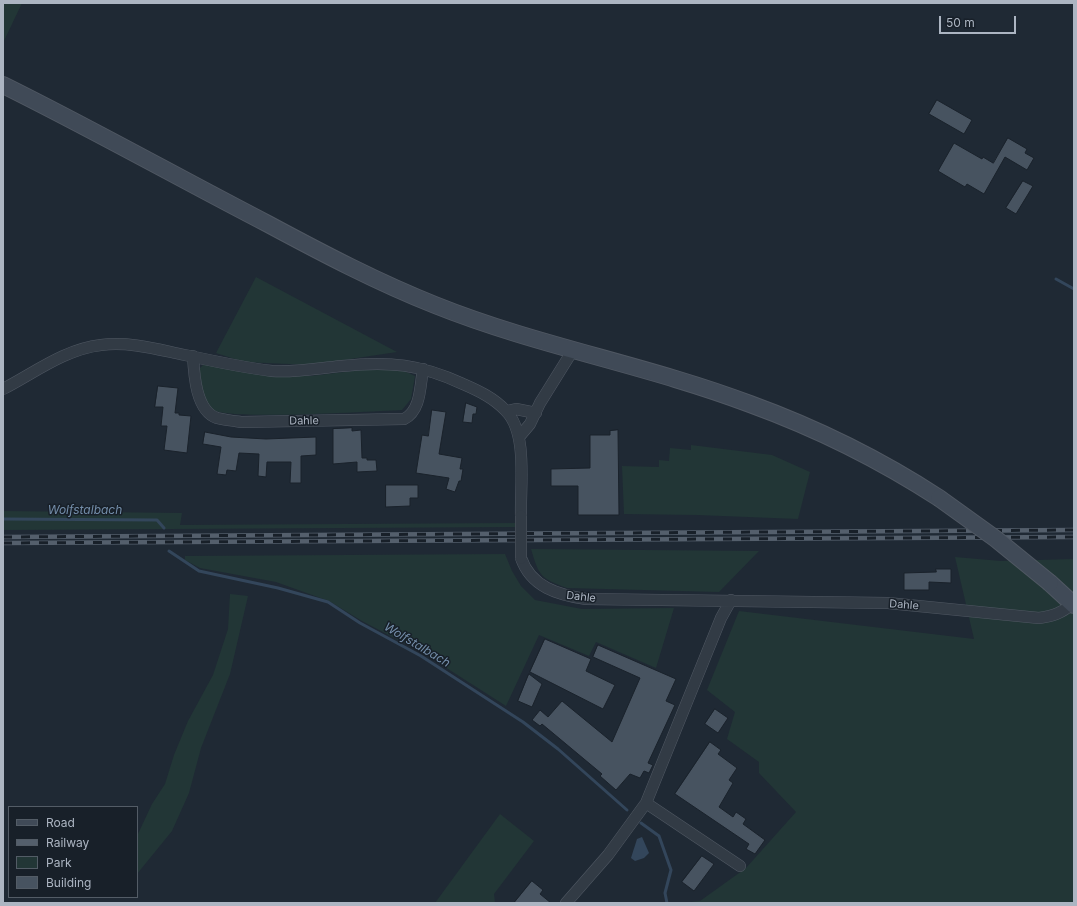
<!DOCTYPE html>
<html>
<head>
<meta charset="utf-8">
<style>
  body { margin:0 }
  #map { position:relative; width:1077px; height:906px; overflow:hidden; background:#1f2934; font-family:Inter,sans-serif }
  canvas { display:block }
  .frame { position:absolute; inset:0; border:4px solid #acb5c2; pointer-events:none }
  .legend { position:absolute; left:8px; top:806px; width:130px; height:92px; box-sizing:border-box; background:#182029; border:1px solid #535c66; margin:0; padding:5px 7px; list-style:none; font-size:12px; color:#acb5c2 }
  .legend li { display:flex; align-items:center; gap:8px; height:20px }
  .legend b { width:20px; border:1px solid #535c66 }
  .scale { position:absolute; left:939px; top:16px; width:77px; height:18px; box-sizing:border-box; border:2px solid #acb5c2; border-top:0; padding-left:5px; font-size:12px; line-height:14px; white-space:nowrap; color:#acb5c2; -webkit-text-stroke:3px #182029; paint-order:stroke }
</style>
</head>
<body>
<div id="map">
<canvas width="1077" height="906"></canvas>
<div class="frame"></div>
<ul class="legend">
<li><b style="height:5px;background:#404a57"></b>Road</li>
<li><b style="height:5px;background:#545f6c"></b>Railway</li>
<li><b style="height:11px;background:#223636"></b>Park</li>
<li><b style="height:11px;background:#475360"></b>Building</li>
</ul>
<div class="scale">50 m</div>
</div>
<script>
const g = document.querySelector('canvas').getContext('2d');
g.lineJoin = 'round';
function paint(path, color) {
  g.fillStyle = color;
  g.fill(path, 'evenodd');
}
function stroke(path, color, width, dash) {
  g.strokeStyle = color;
  g.lineWidth = width;
  g.lineCap = dash ? 'butt' : 'round';
  g.setLineDash(dash || []);
  g.stroke(path);
}
function drawText(font, color, halo, rows, align = 'center') {
  g.font = font + ' Inter,sans-serif';
  g.lineWidth = 3;
  g.setLineDash([]);
  g.textBaseline = 'middle';
  g.strokeStyle = halo;
  g.fillStyle = color;
  for (const [text, x, y, turn = 0] of rows) {
    g.save();
    g.translate(x, y);
    g.rotate((+turn || 0) * Math.PI / 180);
    g.textAlign = isNaN(turn) ? turn : align;
    if (halo) g.strokeText(text, 0, 0);
    g.fillText(text, 0, 0);
    g.restore();
  }
}
paint(new Path2D(`
  M3 3H22L3 43Z
  M256 277 397 352 310 365 244 362 216 353Z
  M204 364 275 375 311 376 378 368 400 369 415 376 411 399 402 410C374 411 225 421 211 409 202 401 202 380 199 369Z
  M691 445 772 455 810 472 798 519 697 515 624 514 622 466 659 467V460L669 461 670 448 691 450Z
  M3 511 182 513 180 525 515 523V527L3 530Z
  M531 549 759 551 719 592 567 588C540 578 539 576 531 549Z
  M505 554 512 571 521 586 535 600 582 609 674 608 656 668 596 642 589 656 539 635 506 706 423 653 362 621 329 601 276 582 200 568 185 560V556Z
  M955 557 1001 561 1074 559V903H682L700 901 746 868 796 812 759 773V762L727 739 735 712 707 690 739 611 974 639Z
  M230 594 248 596 230 674 201 748 189 793 172 831 137 874V836L152 804 165 784 174 755 188 721 213 675 228 629Z
  M500 814 534 841 494 894 495 903H435Z`), '#223636');
paint(new Path2D(`
  M642 837 649 853 644 858 635 861 631 858 637 839Z`), '#33465b');
stroke(new Path2D(`
  M1056 279 1074 289
  M3 519 157 520 164 528
  M169 551 199 571 278 588 328 602 360 623 421 656 523 722 558 749 627 810
  M641 823 659 836 671 870 665 893 667 903`), '#33465b', 3);
const building = new Path2D(`
  M937 100 972 120 964 134 929 114Z
  M1008 138 1027 149 1025 153 1034 158 1027 170 1005 157 984 194 967 184 965 187 938 171 954 143 982 159 983 157 993 163Z
  M1023 181 1033 186 1016 214 1006 208Z
  M158 386 178 388 175 413H179V415L191 416 187 453 164 450 167 426H161L163 407H155Z
  M466 403 477 407 476 414H473L472 423 463 422Z
  M432 410 446 412 439 454 462 458 460 469H463L461 481H459L455 492 446 489 449 478 416 473 422 435 428 436Z
  M352 428V431L361 430 362 458H367V460H376L377 471 357 472V462L333 464V429Z
  M618 430 619 515H578V486H551V469L590 468V435H610V431Z
  M205 432 231 437 266 439 316 437V455L301 456V483H290L291 462H267L266 477 258 476 259 454 239 453 236 471 227 470 226 475 217 474 221 447 203 444Z
  M386 485H418V498H410V506L386 507Z
  M936 569H951V583L929 582V590H904V573L936 572Z
  M545 639 591 659 586 671 615 685 603 709 530 672Z
  M598 645 676 679 666 701 675 705 648 763 653 765 649 773 644 771 640 778 630 774 616 790 600 776 602 774 542 724 540 726 532 720 540 710 548 717 562 701 612 742 640 678 593 657Z
  M529 674 542 684 532 707 518 701Z
  M715 709 728 718 718 733 705 724Z
  M710 742 721 750 718 754 737 768 729 780 733 783 719 807 733 817 736 812 746 819 743 824 765 840 755 854 746 849 749 844 675 794Z
  M702 856 714 864 694 891 682 882Z
  M532 881 543 890 540 894 551 903H514Z`);
paint(building, '#475360');
stroke(building, '#1a222b', 1);
const street = new Path2D(`
  M193 356C194 375 196 411 217 418 225 420 234 421 242 422L404 419C421 411 420 386 423 369
  M3 389C34 373 65 349 101 345 125 342 148 347 171 352 204 359 238 367 272 371 295 373 319 368 342 366 389 361 420 364 463 384 479 391 494 398 506 411 528 433 520 486 521 516
  M507 411 516 409 536 413
  M519 437 530 424 540 403 573 350
  M521 558C531 587 558 595 586 599L888 603 1039 618C1053 616 1062 613 1072 604
  M646 803 740 866
  M566 903 608 855 646 803 721 618 731 600`);
const secondary = new Path2D(`
  M3 85C92 129 179 178 268 224 322 253 377 282 435 305 537 346 647 365 750 404 816 428 879 459 939 498
  M1050 583 1074 605`);
stroke(street, '#505863', 12);
stroke(secondary, '#505863', 18);
stroke(street, '#323b45', 11);
stroke(secondary, '#404a57', 16);
const rail = new Path2D(`
  M3 537 1074 530
  M3 543 1074 537`);
stroke(rail, '#545f6c', 4.5);
stroke(rail, '#182029', 3, [9]);
const streetBridge = new Path2D(`
  M521 516V558`);
const secondaryBridge = new Path2D(`
  M939 498 996 539 1050 583`);
stroke(streetBridge, '#505863', 12, []);
stroke(secondaryBridge, '#505863', 18, []);
stroke(streetBridge, '#323b45', 11);
stroke(secondaryBridge, '#404a57', 16);
drawText('11px', '#acb5c2', '#182029', [
  ["Dahle",304,421,-1],
  ["Dahle",581,597,6],
  ["Dahle",904,605,4]
]);
drawText('italic 12px', '#748eaa', '#182029', [
  ["Wolfstalbach",85,510],
  ["Wolfstalbach",417,645,31]
]);
</script>
</body>
</html>
